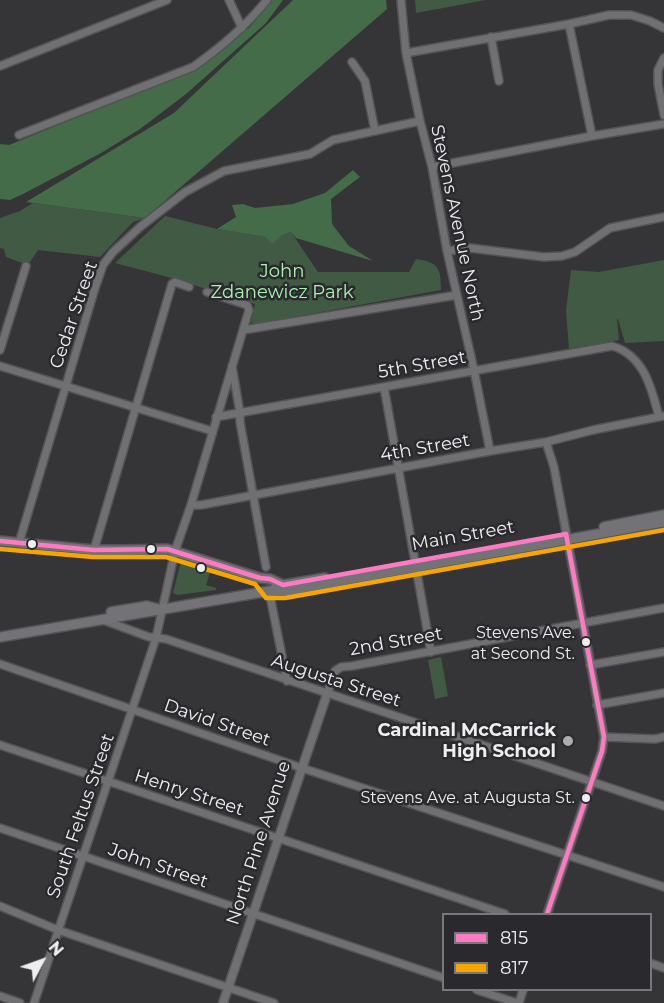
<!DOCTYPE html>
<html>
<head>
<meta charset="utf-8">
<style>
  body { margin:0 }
  #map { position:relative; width:664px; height:1003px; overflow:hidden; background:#353537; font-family:Montserrat,sans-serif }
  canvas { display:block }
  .legend { position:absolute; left:442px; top:913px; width:210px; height:78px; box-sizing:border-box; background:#2a2a2e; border:2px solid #78787c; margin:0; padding:8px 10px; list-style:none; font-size:18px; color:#eeeef1 }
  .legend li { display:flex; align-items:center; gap:12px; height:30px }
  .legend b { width:30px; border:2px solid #78787c }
  .north { position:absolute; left:12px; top:931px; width:60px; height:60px; -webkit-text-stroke:4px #2a2a2e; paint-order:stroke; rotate:49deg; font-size:16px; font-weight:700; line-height:24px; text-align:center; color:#eeeef1 }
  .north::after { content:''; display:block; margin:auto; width:21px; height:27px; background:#eeeef1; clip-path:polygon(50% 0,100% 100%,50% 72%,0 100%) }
</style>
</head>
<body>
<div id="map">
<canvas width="664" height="1003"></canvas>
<ul class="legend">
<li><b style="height:8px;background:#fe7ac1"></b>815</li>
<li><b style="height:8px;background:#f7a600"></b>817</li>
</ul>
<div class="north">N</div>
</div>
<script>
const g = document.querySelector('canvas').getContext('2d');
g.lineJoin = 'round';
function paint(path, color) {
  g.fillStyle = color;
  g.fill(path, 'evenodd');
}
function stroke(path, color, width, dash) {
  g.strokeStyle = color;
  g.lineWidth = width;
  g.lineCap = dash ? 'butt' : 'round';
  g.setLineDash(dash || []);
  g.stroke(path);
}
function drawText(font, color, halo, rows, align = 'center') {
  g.font = font + ' Montserrat,sans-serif';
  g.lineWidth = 5;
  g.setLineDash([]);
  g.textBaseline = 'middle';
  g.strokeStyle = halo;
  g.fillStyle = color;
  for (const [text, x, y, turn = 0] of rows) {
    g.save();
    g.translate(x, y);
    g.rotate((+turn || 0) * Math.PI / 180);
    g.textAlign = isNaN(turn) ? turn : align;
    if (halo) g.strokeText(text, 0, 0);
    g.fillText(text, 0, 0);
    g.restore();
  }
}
paint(new Path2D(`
  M415 0H486L416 13Z
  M33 203 145 218 133 222 100 257 38 250 28 265 6 257 4 249 0 248V218L20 211Z
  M165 216 217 229 267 237 281 236 291 232 318 272H409L416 259C439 262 441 269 441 290L255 324 251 322 255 304 168 277 115 263Z
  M664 260V341L625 343 618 319H617L619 340 569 349 566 310 571 270 599 272Z
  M181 561 211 569 206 585 216 588V590L177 595 173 593Z
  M441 657 448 696 435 699 428 660Z`), '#415a43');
paint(new Path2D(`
  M272 0H283L266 23 186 94 140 129 101 153 23 194 10 200 0 199V144L9 145 191 71 208 60 250 27Z
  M293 0H386L387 9 145 218 26 202 174 113Z
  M353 170 360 177 331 199 332 224 349 246 373 261 296 238 291 232 281 236 272 244 266 237 217 229 236 217 232 205 243 204 255 208 293 204 325 193Z`), '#456c48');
const minor = new Path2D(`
  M229 0 242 28
  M401 0 406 53 420 121 432 167 447 251 474 370 490 451
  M569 24 592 136
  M491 37 499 81
  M406 53 569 24 609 15H631L650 21 664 28
  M664 58 658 70V84L664 115
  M352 62 365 81 375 131
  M0 66 167 0
  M19 135 193 67C220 48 246 26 267 0
  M432 167 592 136 664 124
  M447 251 470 248 544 257 562 256 575 252 610 228 664 217
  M243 330 457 295
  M0 350 26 266
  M0 366 212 431
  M232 366 240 413V422L266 567
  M384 387 431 652
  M216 417 612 346C644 355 652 389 659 417
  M546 442 554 467 604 737 602 751 547 914
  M191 505H201L490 451 546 442 593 430 664 416
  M19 543 95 288 103 265 113 252 140 227 185 192 224 171 310 154 333 140 420 121
  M94 550 172 284 175 282 189 287
  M269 591 287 681
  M103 620 149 637 166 639 664 806
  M0 664 302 768 664 887
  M590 665 664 652
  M327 694 335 671 341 667 352 666 664 608
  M597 705 664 693
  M604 737 655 739 664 737
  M0 745 505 914
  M0 828 444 978
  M0 906 58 930 274 1003
  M650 963 664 968
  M477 990 517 1003
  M0 996 20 1003
  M34 1003 156 638 175 551 191 505 249 310 247 305 207 292
  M519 1003 523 990`);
const tertiary = new Path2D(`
  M223 1003 327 694`);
const secondary = new Path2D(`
  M604 527 664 515
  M0 541 94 550H126L167 549 260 578 270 579 283 585
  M274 589 283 585 325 578
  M111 612 147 606 159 609
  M0 637 269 591H285L664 522`);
stroke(minor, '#545355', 10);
stroke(tertiary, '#545355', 11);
stroke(secondary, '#545355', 12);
stroke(minor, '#707072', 7);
stroke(tertiary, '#707072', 8);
stroke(secondary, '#737277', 9);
stroke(new Path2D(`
  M0 541 94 550 167 549 260 578 270 579 283 585 566 534 604 737 602 751 547 914`), '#fe7ac1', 4.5);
stroke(new Path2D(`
  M0 549 93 557H166L255 584 266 598H285L664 530`), '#f7a600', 4.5);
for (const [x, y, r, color] of [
  [32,544,5,"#eeeef1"],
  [151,549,5,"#eeeef1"],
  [201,568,5,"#eeeef1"],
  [586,642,5,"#eeeef1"],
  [568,741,6,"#adadb0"],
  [586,798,5,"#eeeef1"]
]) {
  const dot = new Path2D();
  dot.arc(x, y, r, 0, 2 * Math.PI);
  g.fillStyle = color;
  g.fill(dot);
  stroke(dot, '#2a2a2e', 2);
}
drawText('16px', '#eeeef1', '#2a2a2e', [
  ["Stevens Ave.",575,633],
  ["at Second St.",575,654],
  ["Stevens Ave. at Augusta St.",575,798]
], 'right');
drawText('18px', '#eeeef1', '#2a2a2e', [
  ["Stevens Avenue North",457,223,78],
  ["Cedar Street",74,315,-71],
  ["5th Street",422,365,-10],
  ["4th Street",425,448,-10],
  ["Main Street",463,536,-10],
  ["2nd Street",396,642,-10],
  ["Augusta Street",336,681,18],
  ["David Street",217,723,19],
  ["Henry Street",189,793,18],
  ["South Feltus Street",81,816,-71],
  ["North Pine Avenue",259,843,-72],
  ["John Street",158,866,19]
]);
drawText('18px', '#acf2b1', '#2a2a2e', [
  ["John",282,272],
  ["Zdanewicz Park",282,293]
]);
drawText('bold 18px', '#eeeef1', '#2a2a2e', [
  ["Cardinal McCarrick",556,731],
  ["High School",556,752]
], 'right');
</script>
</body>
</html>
